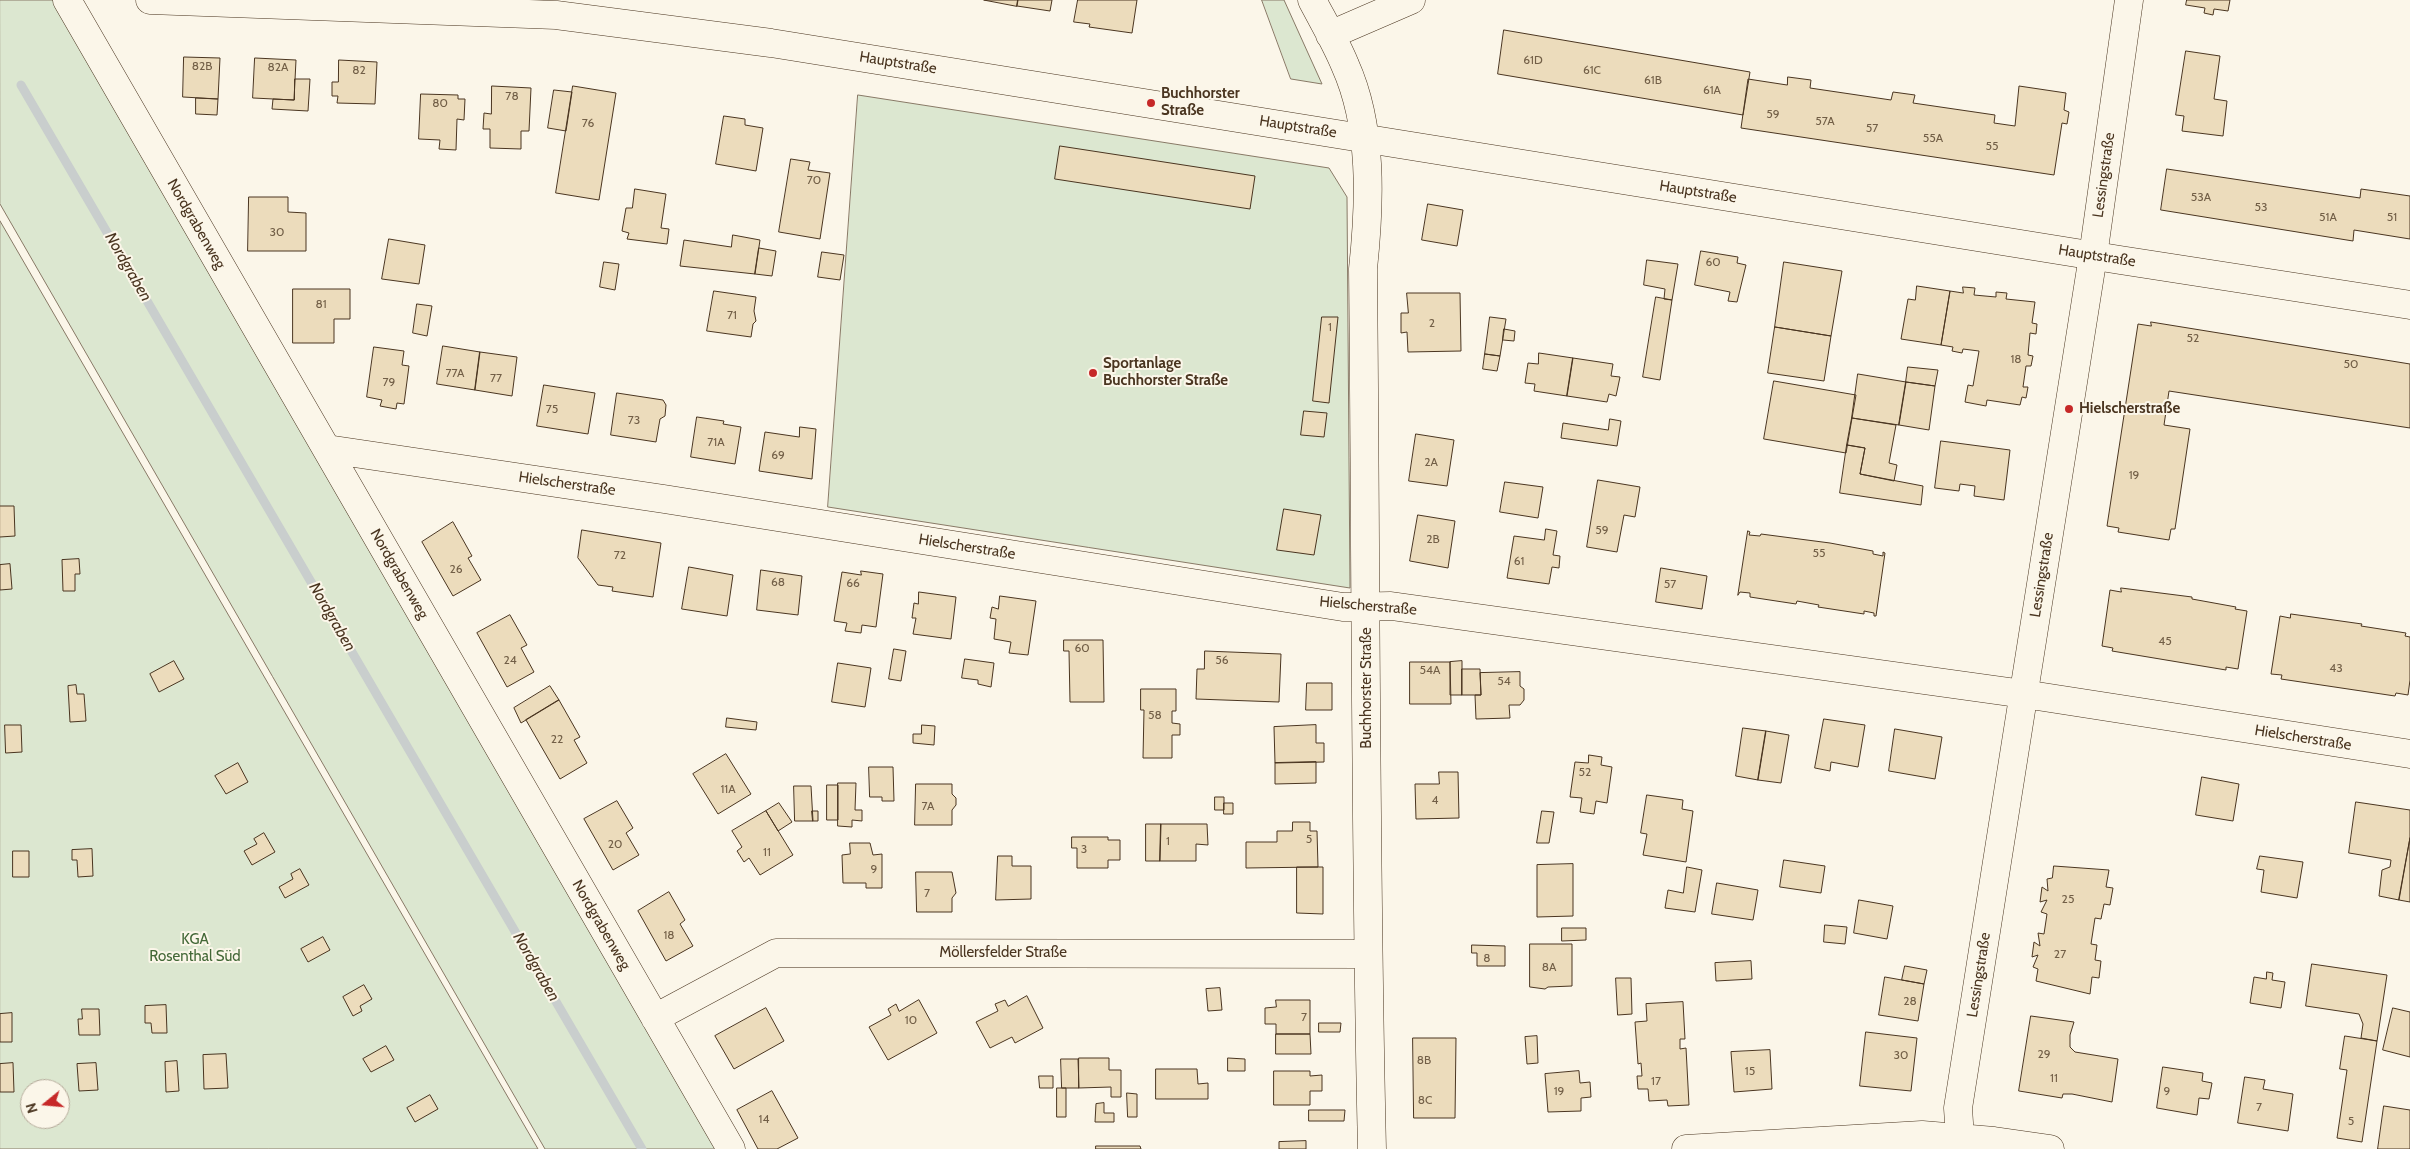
<!DOCTYPE html>
<html>
<head>
<meta charset="utf-8">
<style>
  body { margin:0 }
  #map { position:relative; width:2410px; height:1149px; overflow:hidden; background:#fbf6e9; font-family:Cabin,sans-serif }
  canvas { display:block }
  .north { position:absolute; left:20px; top:1079px; width:50px; height:50px; box-sizing:border-box; background:#fbf6e9; border:1px solid #b4a999; border-radius:50%; rotate:253deg; font-size:14px; font-weight:700; line-height:20px; text-align:center; color:#4a3520 }
  .north::after { content:''; display:block; margin:auto; width:18px; height:22px; background:#c62828; clip-path:polygon(50% 0,100% 100%,50% 72%,0 100%) }
</style>
</head>
<body>
<div id="map">
<canvas width="2410" height="1149"></canvas>
<div class="north">N</div>
</div>
<script>
const g = document.querySelector('canvas').getContext('2d');
g.lineJoin = 'round';
function paint(path, color) {
  g.fillStyle = color;
  g.fill(path, 'evenodd');
}
function stroke(path, color, width, dash) {
  g.strokeStyle = color;
  g.lineWidth = width;
  g.lineCap = dash ? 'butt' : 'round';
  g.setLineDash(dash || []);
  g.stroke(path);
}
function drawText(font, color, halo, rows, align = 'center') {
  g.font = font + ' Cabin,sans-serif';
  g.lineWidth = 4;
  g.setLineDash([]);
  g.textBaseline = 'middle';
  g.strokeStyle = halo;
  g.fillStyle = color;
  for (const [text, x, y, turn = 0] of rows) {
    g.save();
    g.translate(x, y);
    g.rotate((+turn || 0) * Math.PI / 180);
    g.textAlign = isNaN(turn) ? turn : align;
    if (halo) g.strokeText(text, 0, 0);
    g.fillText(text, 0, 0);
    g.restore();
  }
}
const green = new Path2D(`
  M0 0H57L716 1149H545L0 204Z
  M1262 0H1284L1322 84 1291 79Z
  M858 95 1329 168 1347 197 1350 588 828 507Z
  M0 221 538 1149H0ZM30 1089H60V1119H30Z`);
paint(green, '#dce7d0');
stroke(green, '#887966', 1);
stroke(new Path2D(`
  M21 85 642 1149`), '#c9cecd', 9);
const building = new Path2D(`
  M984 0H1018L1017 6Z
  M1018 0H1052L1050 11 1017 6Z
  M1078 0H1137L1132 33 1089 27 1090 24 1074 22Z
  M2187 0H2230L2228 11 2214 9 2213 15 2204 13 2205 8 2186 5Z
  M1504 30 1750 72 1743 115 1498 74Z
  M2186 51 2220 56 2214 99 2227 101 2223 136 2182 131 2184 116 2176 115Z
  M184 57 220 58 218 99 183 97Z
  M255 58 296 60 294 100 253 98Z
  M339 60 377 62 375 104 337 103 338 96H332V82H338Z
  M1788 77 1811 80 1810 88 1891 100 1893 92 1915 95 1913 103 1995 115 1994 123 2015 126 2019 86 2066 93 2064 110 2069 112 2067 124 2062 123 2054 175 1741 128 1748 79 1787 85Z
  M295 79H310L308 111 272 109 273 99 294 100Z
  M492 86 531 88 529 131H521V149L490 148V129H483L484 113 491 114Z
  M573 86 616 93 599 200 556 193Z
  M554 90 572 92 566 131 548 128Z
  M421 94 458 95V99H465L464 120 457 119 456 150 439 149 440 140 419 139Z
  M196 98 218 99 217 115 196 114Z
  M724 116 745 119V125L763 128 756 171 716 164Z
  M1060 146 1255 176 1250 209 1055 179Z
  M791 159 810 162 808 170 830 173 820 239 779 232Z
  M2167 169 2360 198 2361 189 2410 196V239L2354 230 2353 241 2161 210Z
  M635 189 666 194 661 228 669 229 667 244 627 239 629 233 622 231 626 208H632Z
  M249 197H288V212L306 213V251H248Z
  M1428 204 1463 210 1457 246 1422 240Z
  M733 235 760 240 755 274 680 266 684 240 731 247Z
  M389 239 425 245 419 284 382 279Z
  M759 248 776 251 772 276 755 274Z
  M1701 251 1738 257 1737 263 1746 265 1737 302 1728 301 1730 292 1695 285Z
  M822 252 844 255 840 280 818 277Z
  M1647 260 1678 264 1672 300 1664 299 1665 289 1644 285Z
  M604 262 619 264 615 290 600 287Z
  M1784 262 1842 271 1831 336 1775 327Z
  M1917 286 1950 291 1941 345 1901 339 1908 299 1915 300Z
  M1963 287 1975 288 1974 295 1996 297V292L2007 293 2006 299 2035 302 2032 323 2037 324 2036 334 2030 333 2028 355 2033 356 2031 366H2026L2023 387H2028L2026 398 2022 397 2020 405 1987 400 1986 406 1965 402 1968 385 1973 386 1979 351 1963 349 1962 353 1952 351 1953 347 1941 345 1950 291 1963 293Z
  M293 289H350V319H334V343H293Z
  M714 291 756 297 754 311 756 321 753 324 751 337 707 331Z
  M1407 293H1460L1461 351 1408 352 1407 332 1401 333V313H1408Z
  M1656 297 1672 300 1660 380 1643 377Z
  M417 304 432 306 427 336 413 333Z
  M1322 317H1338L1329 403 1313 401Z
  M1490 317 1506 319 1500 356 1485 354Z
  M2151 322 2410 364V428L2169 391 2164 425 2190 429 2175 529H2171L2169 540 2118 532 2119 528 2107 526 2138 324 2151 326Z
  M1775 327 1831 336 1824 381 1768 373Z
  M1504 329 1515 331 1514 341 1503 340Z
  M443 346 480 352 475 390 437 384Z
  M374 347 404 351 402 365 409 366 404 404 397 403 396 409 380 406 382 400 367 397Z
  M480 352 517 357 512 396 475 390Z
  M1539 353 1573 358 1567 396 1534 391 1535 384 1525 383 1528 363 1538 364Z
  M1485 354 1500 356 1497 371 1483 369Z
  M1573 358 1613 364 1611 376 1620 377 1616 396 1609 394 1607 402 1567 396Z
  M1908 367 1938 370 1935 386 1906 382Z
  M1858 374 1906 382 1899 425 1852 418Z
  M1774 381 1856 395 1846 453 1764 439Z
  M1906 382 1935 386 1929 430 1899 425Z
  M544 385 595 393 588 434 537 426Z
  M617 393 663 400 666 405 665 416 660 419 656 442 611 435Z
  M1304 411 1327 413 1324 437 1301 435Z
  M697 417 724 421 723 424 741 427 735 464 691 457Z
  M1852 418 1896 425 1889 463 1897 465 1894 481 1860 474 1865 448 1847 445Z
  M1610 419 1621 421 1617 446 1561 438 1563 423 1608 430Z
  M800 427 816 429 812 479 759 471 765 432 799 437Z
  M1416 434 1454 440 1447 486 1409 481Z
  M1941 441 2010 450 2004 500 1974 496 1975 486 1960 484 1959 491 1935 488Z
  M1847 445 1865 448 1860 474 1923 486 1921 505 1840 493Z
  M1598 480 1640 487 1635 517 1624 515 1617 552 1587 547Z
  M1505 482 1543 487 1538 518 1500 512Z
  M0 506H14L15 536 0 537Z
  M1284 509 1321 515 1314 555 1277 550Z
  M1418 515 1455 521 1448 568 1410 561Z
  M453 522 472 556 468 558 481 580 453 596 422 542Z
  M1546 529 1557 531 1553 555 1560 556 1559 568 1552 567 1549 584 1507 578 1514 536 1544 540Z
  M582 530 661 543 653 597 612 591 613 587 598 585 578 558Z
  M1748 531 1750 532 1749 535 1760 536 1761 534 1830 543 1873 551V554L1883 556V552L1885 553 1876 616H1874V613L1864 611V614L1818 607 1819 605 1797 601 1796 604 1750 597V593L1740 592 1738 595Z
  M79 559 80 574H75V591H63L62 560Z
  M10 564 12 589 0 590V565Z
  M689 567 733 575 727 616 682 609Z
  M1661 568 1707 576 1702 609 1656 602Z
  M761 570 802 576 798 615 757 610Z
  M861 571 883 574 876 627 862 625 861 633 845 631 847 623 834 621 842 572 861 575Z
  M2121 588 2192 597V599L2236 607 2235 609 2247 611 2238 669 2226 667V670L2112 651 2113 648 2102 646 2110 590 2121 592Z
  M919 592 956 597 951 639 913 634 916 618H912L914 603 918 604Z
  M1000 596 1036 601 1028 655 1009 653 1011 642 994 639 996 619 990 618 992 607 998 609Z
  M2291 614 2362 624 2361 626 2406 633 2405 636 2410 637V680L2408 695 2396 693 2395 696 2281 679 2282 675 2271 674 2280 616 2290 618Z
  M510 615 527 645 521 648 534 672 507 687 477 633Z
  M1064 640H1103L1104 702H1070L1069 651H1064Z
  M894 649 906 651 901 681 889 679Z
  M1205 651 1281 654 1279 702 1196 699 1197 669H1204Z
  M965 659 994 663 991 687 978 684V680L962 678Z
  M174 661 184 679 159 692 150 674Z
  M1462 661V695H1450V662Z
  M1410 662H1450L1451 704H1410Z
  M838 663 871 668 865 707 832 702Z
  M1462 669H1480L1481 695H1462Z
  M1520 672V686L1524 689V700L1520 705H1509L1510 718 1476 719 1475 695H1481L1480 673Z
  M1307 683H1332V710H1306Z
  M76 685 77 694H84L86 721 70 722 68 686Z
  M550 686 559 700 521 723 514 708Z
  M1141 689H1176V711H1172V723L1180 724V735H1172V758H1143L1144 710H1141Z
  M559 700 580 737 574 740 587 763 560 779 526 720Z
  M727 718 757 722 756 730 726 727Z
  M1824 719 1865 725 1858 767 1831 762 1830 771 1815 768Z
  M5 725H21L22 752 6 753Z
  M922 725 935 726 934 745 913 743V734H921Z
  M1316 725V743H1324V762L1275 763 1274 727Z
  M1743 728 1766 731 1758 780 1736 776Z
  M1895 729 1942 737 1935 779 1889 771Z
  M1766 731 1789 735 1781 783 1758 780Z
  M726 754 751 794 718 814 693 774Z
  M1589 755 1602 757 1601 765 1612 767 1607 803 1596 801 1594 814 1580 812 1582 798 1570 797 1575 762 1588 763Z
  M1316 762V783L1275 784V763Z
  M238 763 248 782 226 794 215 776Z
  M869 767H893L894 801H882V797H870Z
  M1439 772H1458L1459 818 1416 819 1415 784H1439Z
  M2202 777 2239 784 2233 821 2196 815Z
  M838 783H856L855 810H862V821L852 820V827L838 826Z
  M916 784H952V794L956 798V805L952 810V825H915Z
  M827 785H838V820H827Z
  M794 786H811L813 821H795Z
  M1647 795 1683 800 1682 809 1693 811 1686 862 1643 855 1647 834 1641 833Z
  M1215 797H1224V810H1215Z
  M617 801 633 828 626 833 639 855 613 870 584 819Z
  M2356 802 2410 810V838L2399 900 2379 896 2382 870 2390 867 2391 860 2349 853Z
  M779 803 792 822 778 831 766 811Z
  M1224 803H1233V814H1224Z
  M766 811 793 855 760 875 749 858 744 862 737 851 742 847 732 831Z
  M812 811H818V821H813Z
  M1542 811 1554 812 1549 843H1537Z
  M1293 822H1310V831H1317L1318 867 1246 868V842H1277V831H1292Z
  M1146 824H1161L1160 861H1146Z
  M1161 824H1207L1208 845 1196 844V861H1160Z
  M264 833 275 852 252 865 244 851 257 844 254 839Z
  M1072 837H1108V840H1120V860H1108V868H1077V848H1072Z
  M2410 838V902L2399 900Z
  M850 843H870L873 855 882 854V888H866V883H843L842 855 850 854Z
  M92 849 93 876 78 877 77 860H72V850Z
  M13 851H29V877H13Z
  M998 856H1012V866H1031V899L996 900Z
  M2260 856 2303 862 2297 898 2261 892 2264 870 2257 869Z
  M1784 860 1825 866 1821 893 1780 887Z
  M1573 864V916L1537 917V865Z
  M2054 866 2109 870 2106 887 2113 888 2110 905 2104 904 2101 919 2095 918 2091 944 2097 945 2095 960 2101 961 2099 978 2092 977 2090 994 2036 981 2038 969 2033 967 2038 955 2032 957 2034 942 2040 946 2038 933 2044 934 2047 914 2041 912 2047 900 2040 902 2042 887 2048 891 2047 879 2052 878Z
  M1297 867H1323V914L1297 913Z
  M1687 867 1702 870 1695 912 1665 908 1668 890 1683 893Z
  M300 869 309 885 285 898 279 887 293 879 291 874Z
  M916 872H952L956 893 952 898V912H917Z
  M1717 883 1758 890 1753 920 1712 914Z
  M669 892 685 920 680 924 693 946 666 961 638 911Z
  M1859 900 1893 906 1887 939 1854 933Z
  M1825 925 1847 927 1845 944 1824 942Z
  M1562 928H1586V940L1562 941Z
  M323 937 330 950 308 962 301 949Z
  M1530 944H1572V986L1548 987 1545 989 1530 987Z
  M1472 945 1505 946V966H1477V953H1472Z
  M1751 961 1752 979 1716 981 1715 963Z
  M2312 964 2387 975 2377 1041 2361 1038 2363 1024 2359 1014 2306 1006Z
  M1905 966 1927 970 1924 984 1902 980Z
  M2267 972 2273 973 2272 980 2285 982 2281 1008 2250 1003 2254 977 2266 979Z
  M1885 977 1924 984 1918 1021 1879 1015Z
  M1616 978H1631L1632 1014 1618 1015Z
  M364 985 372 999 360 1006 362 1011 353 1016 343 997Z
  M1220 988 1222 1010 1208 1011 1206 989Z
  M1027 996 1043 1028 1015 1043 1012 1037 990 1048 976 1022 998 1011 995 1004 1005 1000 1008 1006Z
  M919 1000 937 1033 888 1060 869 1027 891 1015 888 1009 896 1004 899 1011Z
  M1276 1000H1310V1034H1276V1024H1265V1008L1276 1007Z
  M1683 1002 1685 1039H1680V1049L1686 1048 1689 1105 1668 1106 1667 1100 1649 1101 1648 1089H1638L1637 1076H1642L1641 1063 1638 1064 1635 1022 1647 1021 1646 1004Z
  M166 1005 167 1033H152L151 1023H145V1006Z
  M766 1008 784 1041 734 1069 715 1036Z
  M2393 1008 2410 1012V1057L2383 1050Z
  M82 1009H99L100 1035H79L78 1019H82Z
  M12 1013V1042H0V1014Z
  M2031 1016 2074 1022 2070 1035V1047L2075 1052 2118 1059 2112 1102 2072 1094H2063L2062 1098 2019 1091Z
  M1319 1023H1341L1340 1032H1319Z
  M1866 1032 1917 1038 1911 1091 1860 1086Z
  M1276 1034H1310L1311 1054H1276Z
  M1537 1036 1538 1063 1527 1064 1525 1037Z
  M2345 1036 2377 1041 2362 1142 2337 1138 2347 1070 2340 1069Z
  M1413 1038H1456L1455 1118H1414Z
  M386 1046 394 1060 371 1072 363 1059Z
  M1770 1050 1772 1089 1734 1092 1731 1052Z
  M226 1054 228 1088 204 1089 203 1055Z
  M1079 1058H1109V1070H1121V1097H1111V1087L1079 1088Z
  M1228 1058 1245 1059V1071H1228Z
  M1061 1059H1078L1079 1088H1062Z
  M177 1061 179 1091 166 1092 165 1062Z
  M13 1063 14 1092H0V1064Z
  M96 1063 98 1090 79 1091 77 1064Z
  M2163 1067 2203 1073 2202 1081 2212 1083 2209 1099 2199 1098 2197 1115 2157 1108Z
  M1156 1069H1197L1198 1084 1208 1083V1099H1156Z
  M1274 1071H1310V1076L1322 1075V1091H1310V1105H1274Z
  M1579 1071 1580 1083 1590 1082 1591 1097 1581 1098V1111L1548 1112 1545 1074Z
  M1039 1076H1053V1088H1040Z
  M2245 1077 2265 1080 2263 1089 2293 1094 2288 1131 2238 1123Z
  M1057 1088H1066V1117H1057Z
  M772 1091 798 1138 777 1149H758L737 1110Z
  M1127 1093 1137 1094V1117H1128Z
  M430 1095 438 1109 415 1122 407 1108Z
  M1104 1103V1113H1114V1122H1095L1096 1104Z
  M2384 1106 2410 1110V1149H2378Z
  M1309 1110H1345L1344 1121H1309Z
  M1306 1141V1149H1279V1142Z
  M1096 1146H1140L1141 1149H1096Z`);
paint(building, '#ecdcbc');
stroke(building, '#4a3520', 1);
const minor = new Path2D(`
  M67 0 731 1149
  M1312 0C1323 21 1336 43 1345 65 1373 127 1370 203 1363 269 1366 562 1365 856 1372 1149
  M1330 35 1411 0
  M327 449 664 499 1343 607 1391 606 2024 694 2410 754
  M655 1018 776 953 1368 954
  M1686 1149 1922 1135 1994 1141 2050 1149
  M1963 1149 1960 1138 1958 1108 2093 256 2129 0`);
const major = new Path2D(`
  M150 0 556 15 771 43 2120 260 2410 305`);
stroke(minor, '#4a3520', 29);
stroke(major, '#4a3520', 29);
stroke(minor, '#fbf6e9', 28);
stroke(major, '#fbf6e9', 28);
for (const [x, y, r, color] of [
  [1151,103,5,"#c62828"],
  [1093,373,5,"#c62828"],
  [2069,409,5,"#c62828"]
]) {
  const dot = new Path2D();
  dot.arc(x, y, r, 0, 2 * Math.PI);
  g.fillStyle = color;
  g.fill(dot);
  stroke(dot, '#fbf6e9', 2);
}
drawText('12px', '#725f47', null, [
  ["61D",1533,60],
  ["82B",202,66],
  ["82A",278,67],
  ["82",359,70],
  ["61C",1592,70],
  ["61B",1653,80],
  ["61A",1712,90],
  ["78",512,96],
  ["80",440,103],
  ["59",1773,114],
  ["57A",1825,121],
  ["76",588,123],
  ["57",1872,128],
  ["55A",1933,138],
  ["55",1992,146],
  ["70",814,180],
  ["53A",2201,197],
  ["53",2261,207],
  ["51A",2328,217],
  ["51",2392,217],
  ["30",277,232],
  ["60",1713,262],
  ["81",321,304],
  ["71",732,315],
  ["2",1432,323],
  ["1",1330,327],
  ["52",2193,338],
  ["18",2016,359],
  ["50",2351,364],
  ["77A",455,373],
  ["77",496,378],
  ["79",389,382],
  ["75",552,409],
  ["73",634,420],
  ["71A",716,442],
  ["69",778,455],
  ["2A",1431,462],
  ["19",2134,475],
  ["59",1602,530],
  ["2B",1433,539],
  ["55",1819,553],
  ["72",620,555],
  ["61",1519,561],
  ["26",456,569],
  ["68",778,582],
  ["66",853,583],
  ["57",1670,584],
  ["45",2165,641],
  ["60",1082,648],
  ["24",510,660],
  ["56",1222,660],
  ["43",2336,668],
  ["54A",1430,670],
  ["54",1504,681],
  ["58",1155,715],
  ["22",557,739],
  ["52",1585,772],
  ["11A",728,789],
  ["4",1435,800],
  ["7A",928,806],
  ["5",1309,839],
  ["1",1168,841],
  ["20",615,844],
  ["3",1084,849],
  ["11",767,852],
  ["9",874,869],
  ["7",927,893],
  ["25",2068,899],
  ["18",669,935],
  ["27",2060,954],
  ["8",1487,958],
  ["8A",1549,967],
  ["28",1910,1001],
  ["7",1304,1017],
  ["10",911,1020],
  ["29",2044,1054],
  ["30",1901,1055],
  ["8B",1424,1060],
  ["15",1750,1071],
  ["11",2054,1078],
  ["17",1656,1081],
  ["19",1559,1091],
  ["9",2167,1091],
  ["8C",1425,1100],
  ["7",2259,1107],
  ["14",764,1119],
  ["5",2351,1121]
]);
drawText('15px', '#4a3520', '#fbf6e9', [
  ["Hauptstraße",898,63,9],
  ["Hauptstraße",1298,127,9],
  ["Lessingstraße",2104,175,-82],
  ["Hauptstraße",1698,192,9],
  ["Nordgrabenweg",196,224,60],
  ["Hauptstraße",2097,256,9],
  ["Hielscherstraße",567,484,8],
  ["Hielscherstraße",967,547,9],
  ["Nordgrabenweg",399,574,60],
  ["Lessingstraße",2042,575,-81],
  ["Hielscherstraße",1368,606,5],
  ["Buchhorster Straße",1367,688,-90],
  ["Hielscherstraße",2303,738,9],
  ["Nordgrabenweg",601,925,60],
  ["Möllersfelder Straße",1003,953],
  ["Lessingstraße",1979,975,-81]
]);
drawText('bold 15px', '#4a3520', '#fbf6e9', [
  ["Buchhorster",1161,94],
  ["Straße",1161,111],
  ["Sportanlage",1103,364],
  ["Buchhorster Straße",1103,381],
  ["Hielscherstraße",2079,409]
], 'left');
drawText('15px', '#436837', '#fbf6e9', [
  ["KGA",195,940],
  ["Rosenthal Süd",195,957]
]);
drawText('italic 16px', '#4a3520', '#fbf6e9', [
  ["Nordgraben",128,267,60],
  ["Nordgraben",332,617,60],
  ["Nordgraben",536,967,60]
]);
</script>
</body>
</html>
